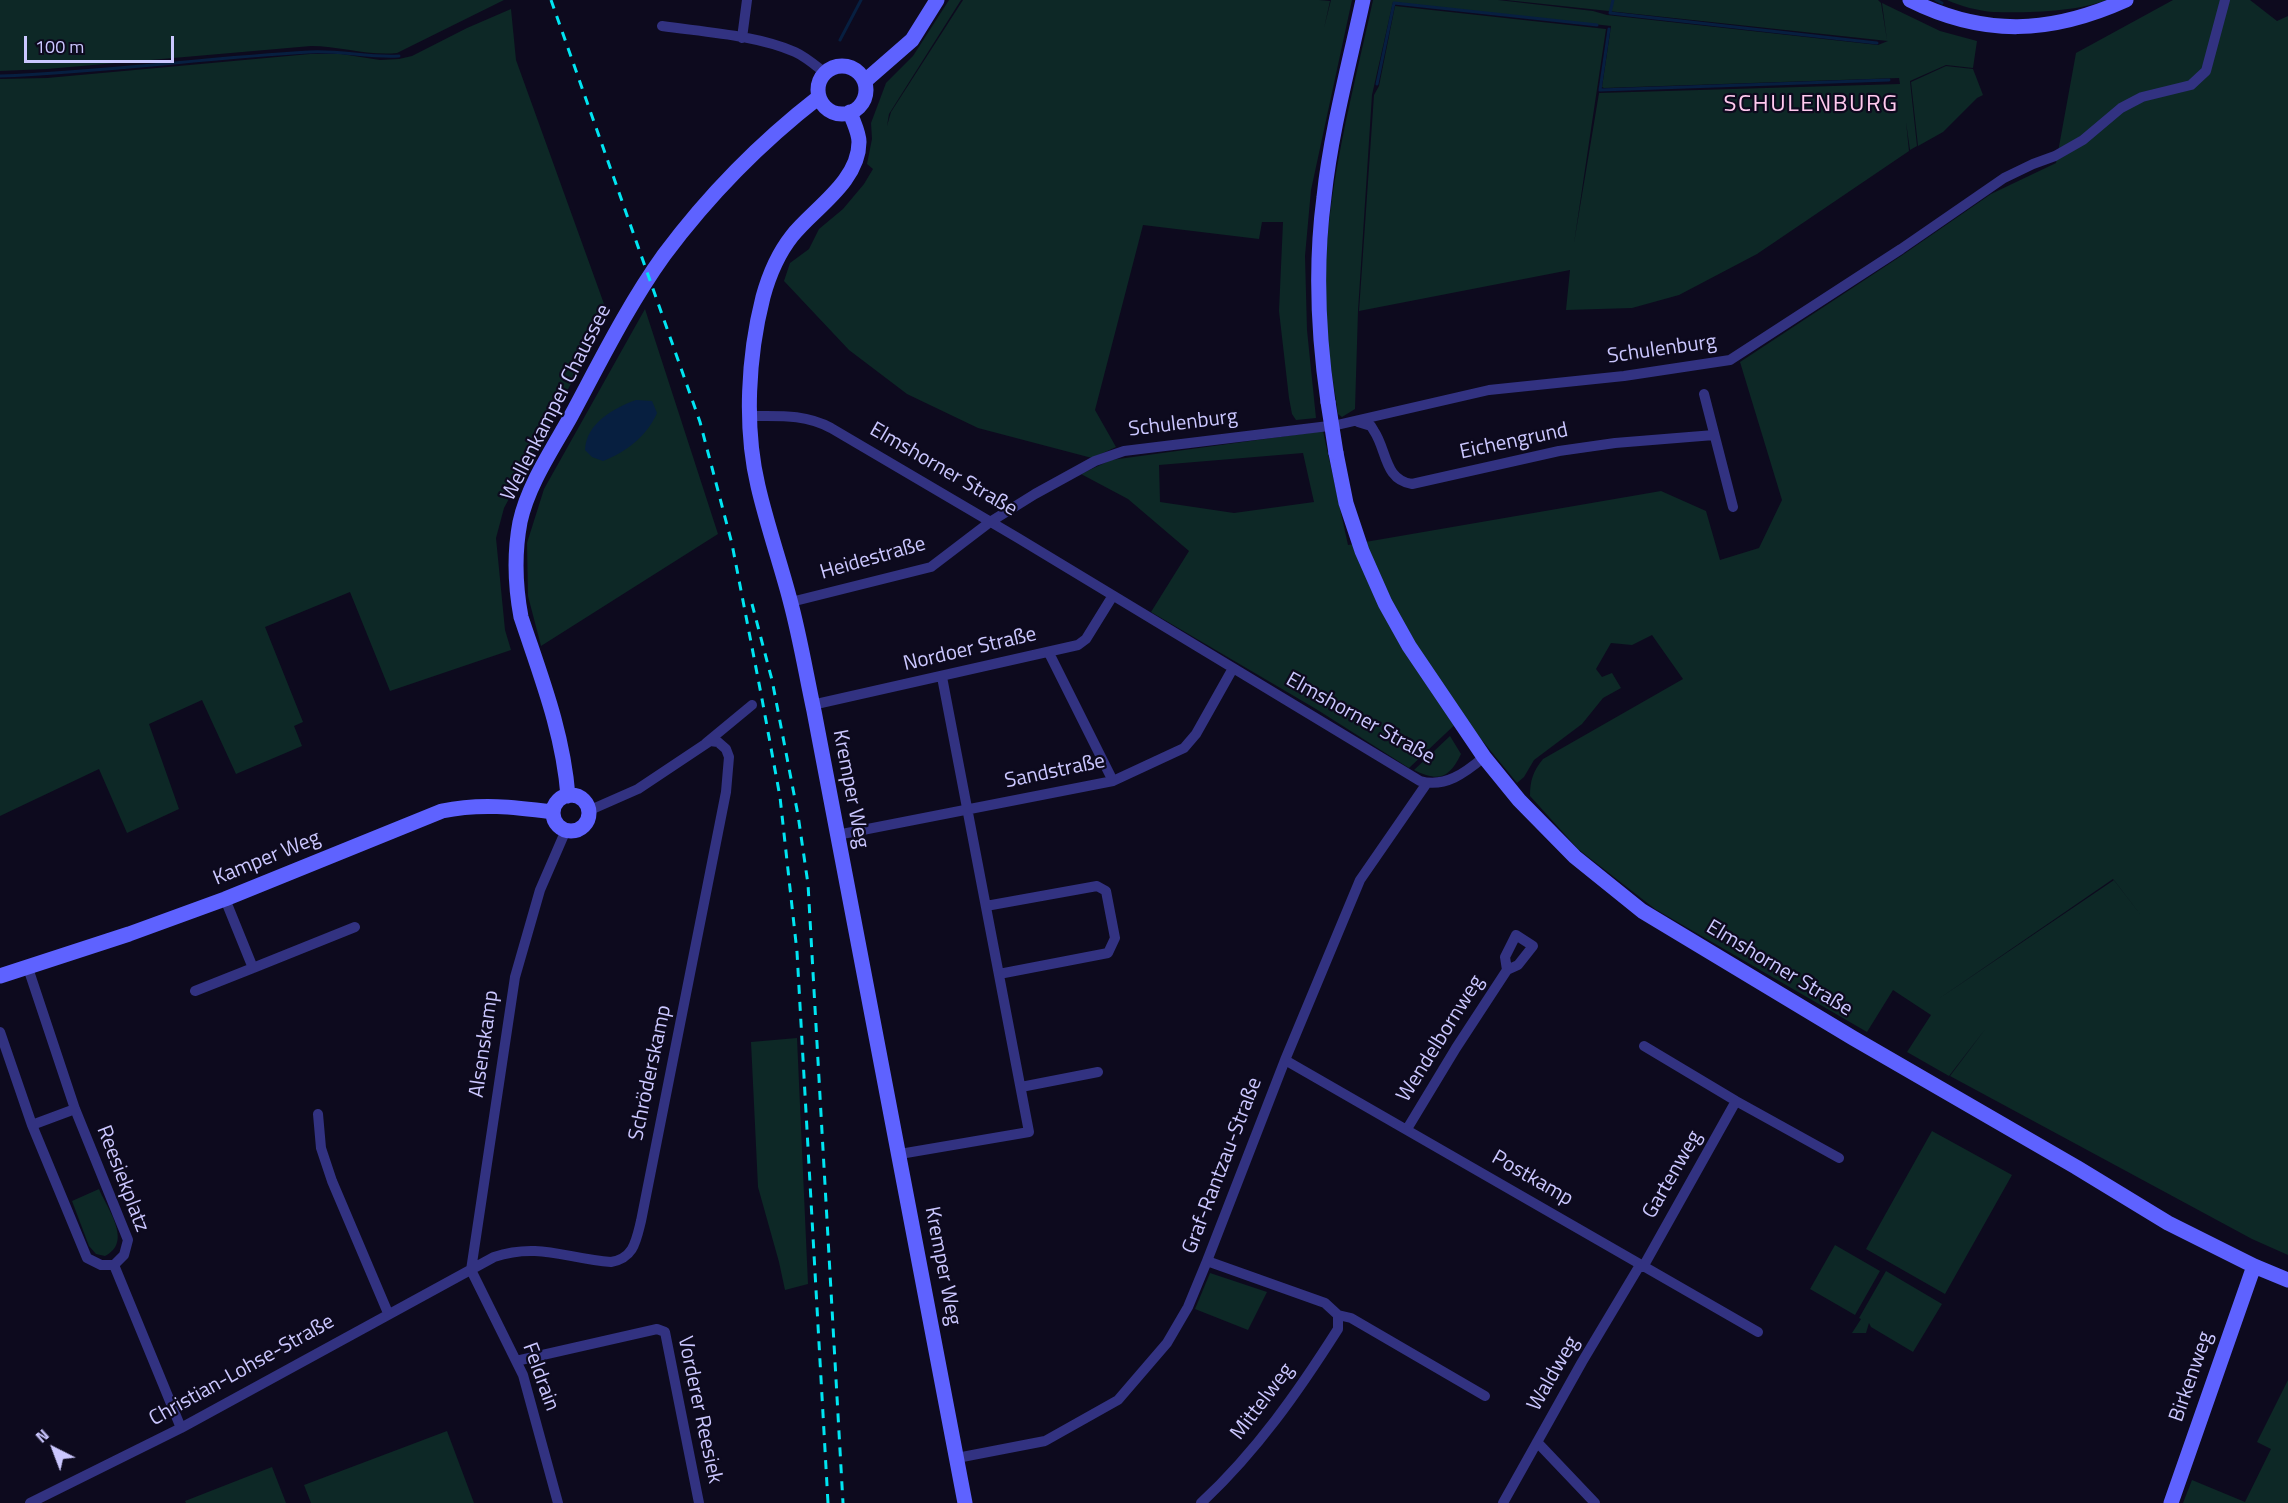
<!DOCTYPE html>
<html>
<head>
<meta charset="utf-8">
<style>
  body { margin:0 }
  #map { position:relative; width:2288px; height:1503px; overflow:hidden; background:#0d0a1e; font-family:"Titillium Web",sans-serif }
  canvas { display:block }
  .north { position:absolute; left:24px; top:1419px; width:60px; height:60px; -webkit-text-stroke:4px #0d0a1e; paint-order:stroke; rotate:318deg; font-size:16px; font-weight:700; line-height:24px; text-align:center; color:#cbc7ff }
  .north::after { content:''; display:block; margin:auto; width:21px; height:27px; background:#cbc7ff; clip-path:polygon(50% 0,100% 100%,50% 72%,0 100%) }
  .scale { position:absolute; left:24px; top:36px; width:150px; height:27px; box-sizing:border-box; border:3px solid #cbc7ff; border-top:0; padding-left:8px; font-size:18px; line-height:21px; white-space:nowrap; color:#cbc7ff; -webkit-text-stroke:4px #0d0a1e; paint-order:stroke }
</style>
</head>
<body>
<div id="map">
<canvas width="2288" height="1503"></canvas>
<div class="north">N</div>
<div class="scale">100 m</div>
</div>
<script>
const g = document.querySelector('canvas').getContext('2d');
g.lineJoin = 'round';
function paint(path, color) {
  g.fillStyle = color;
  g.fill(path, 'evenodd');
}
function stroke(path, color, width, dash) {
  g.strokeStyle = color;
  g.lineWidth = width;
  g.lineCap = dash ? 'butt' : 'round';
  g.setLineDash(dash || []);
  g.stroke(path);
}
function drawText(font, color, halo, rows, align = 'center') {
  g.font = font + ' "Titillium Web",sans-serif';
  g.lineWidth = 4.5;
  g.setLineDash([]);
  g.textBaseline = 'middle';
  g.strokeStyle = halo;
  g.fillStyle = color;
  for (const [text, x, y, turn = 0] of rows) {
    g.save();
    g.translate(x, y);
    g.rotate((+turn || 0) * Math.PI / 180);
    g.textAlign = isNaN(turn) ? turn : align;
    if (halo) g.strokeText(text, 0, 0);
    g.fillText(text, 0, 0);
    g.restore();
  }
}
paint(new Path2D(`
  M0 0H504L397 53C368 56 340 46 311 46L47 69 0 71Z
  M949 0H961L889 114 887 126 891 112 963 0H1319L1330 1 1324 28 1331 0H1352L1311 190 1305 256 1307 330 1316 418 1296 420 1292 414 1289 398 1279 311 1283 222H1262L1259 239 1143 225 1095 410 1116 447 1092 458 978 428 907 394 849 350 784 281 790 263 809 249 819 229 843 209 864 184 873 169 867 164 872 139 871 123 886 83 913 56Z
  M1373 0H1498L1593 11 1607 15 1878 45 1888 41 1506 0H1878L1881 3 1887 40 1882 3 1940 31 1977 41 1973 68 1946 65 1910 81 1917 146 1910 150 1906 122 1909 151 1757 254 1679 295 1632 308 1566 310 1570 270 1359 311 1374 95 1379 86 1395 6 1606 29 1574 243 1599 93 1900 84 1899 78 1604 88 1602 87 1611 26 1393 2 1372 95 1358 311 1355 409 1342 417 1338 414C1334 384 1328 354 1326 324 1319 214 1350 106 1373 0Z
  M1947 0H2106C2078 12 2024 13 1993 12 1979 11 1960 6 1947 0Z
  M2173 0H2250L2277 21 2288 16V1255L2252 1239 1950 1076 1986 1028 1949 1076 1907 1052 1931 1015 1893 990 1867 1032 1655 909 1578 849 1530 796C1530 781 1533 771 1543 759L1683 679 1652 635 1632 645 1611 643 1596 669 1602 677 1612 673 1621 688 1603 698 1582 724 1534 760 1524 777 1517 783 1463 717 1409 768 1316 709 1151 612 1189 551 1128 499 1081 474 1111 460 1323 431 1348 545 1661 491 1706 511 1720 560 1759 548 1782 500 1740 362 1901 256 1991 194 2056 163 2076 53ZM1303 453 1314 502 1234 513 1160 502 1159 465ZM2113 879 2143 918 2114 880 1937 1000Z
  M511 9 516 60 608 315 504 508 496 538 505 630 511 650 390 691 350 592 265 627 303 722 294 726 302 746 236 774 202 700 149 724 179 809 127 833 99 769 0 816V79L47 78 310 54H341L380 60 399 59 412 56 467 28Z
  M1946 66 1973 69 1983 95 1977 98 1943 132 1918 146 1911 82Z
  M645 309 718 534 541 646 528 596 527 543 544 489Z
  M1450 736 1461 754C1449 779 1438 782 1414 770Z
  M797 1038 808 1284 785 1290 779 1262 758 1187 751 1042Z
  M1932 1131 2012 1175 1945 1294 1866 1249Z
  M99 1189C108 1210 133 1242 105 1256L96 1254 89 1246 72 1201Z
  M1835 1245 1880 1271 1855 1315 1810 1289Z
  M1886 1271 1942 1304 1913 1352 1871 1327 1869 1323 1866 1333H1852L1861 1319 1859 1318Z
  M1210 1273 1267 1292 1248 1330 1195 1309Z
  M2288 1380V1503H2183L2192 1480 2245 1502 2271 1449 2257 1442Z
  M447 1431 474 1503H311L304 1485Z
  M272 1467 286 1503H186L185 1501Z`), '#0d2826');
paint(new Path2D(`
  M636 400 652 401 657 413C647 436 626 452 603 461L592 457 585 450C586 423 614 408 636 400Z`), '#071f40');
stroke(new Path2D(`
  M1613 0 1610 13 1877 43
  M1936 0 1942 3
  M1609 29 1600 90 1889 80
  M840 40 861 0
  M0 76C103 72 206 58 309 52 340 50 369 58 399 56
  M1377 84 1394 3 1597 25`), '#071f40', 3);
stroke(new Path2D(`
  M662 26C704 32 756 35 795 52 806 57 815 65 825 73
  M742 38 747 0
  M1704 394 1733 507
  M751 416C780 416 805 414 831 428L1018 538 1420 781C1445 788 1465 773 1484 757
  M1358 422 1371 426 1374 431C1387 450 1384 480 1412 484L1559 451 1615 443 1714 435
  M791 602 931 567 990 522 1035 494 1095 461 1124 451 1337 425 1489 390 1624 376 1730 360 1901 249 2004 178 2033 164 2055 156 2083 140 2121 108 2142 97 2191 85 2206 71 2225 0
  M1049 653 1113 781
  M812 705 1078 645 1086 639 1112 597
  M706 743 752 705
  M837 835 1113 781 1184 748 1196 734 1232 670
  M225 899 253 968 355 927
  M986 906 1097 886 1106 891 1115 938 1108 953 999 974
  M195 991 253 968
  M0 1032 32 1125 87 1258 101 1265H114L124 1255 128 1240 75 1109 28 968
  M1644 1046 1736 1101 1839 1158
  M1285 1060 1758 1332
  M1021 1087 1098 1072
  M318 1114 321 1148 332 1181 388 1313
  M32 1125 75 1109
  M1407 1129 1456 1048 1507 970 1518 965 1533 946 1516 935 1505 957 1507 970
  M900 1154 1029 1132 942 677
  M114 1265 181 1428
  M1643 1267 1736 1101
  M471 1270 515 977 540 890 566 830
  M471 1270 523 1375 558 1503
  M1338 1315 1351 1318 1485 1396
  M516 1361 657 1329 665 1332 699 1503
  M1537 1442 1595 1503
  M957 1458 1045 1441 1118 1400 1167 1343 1188 1307 1207 1261 1285 1060 1360 880 1427 783
  M30 1503 181 1428 494 1257C539 1242 567 1259 611 1262 634 1258 636 1241 641 1221L726 792 729 757 726 749 718 742 710 741 638 789 588 811
  M1201 1503C1256 1452 1298 1392 1338 1329V1315L1325 1303 1207 1261
  M1503 1503 1582 1362 1640 1265`), '#323281', 10);
stroke(new Path2D(`
  M1910 0C1984 37 2051 34 2126 0
  M818 90a24 24 0 1 1 48 0a24 24 0 1 1-48 0Z
  M865 81 912 40 937 0
  M850 112C853 122 859 132 859 142 859 182 813 209 792 236 777 255 769 275 763 297 748 356 744 427 758 486 767 525 780 562 790 600 800 637 806 674 814 711L965 1503
  M1328 402C1318 334 1315 265 1324 197 1331 131 1349 65 1363 0
  M1336 453 1346 503 1362 551 1385 603 1409 646 1484 757 1519 800 1575 857 1642 911 1853 1038 2076 1167 2168 1223 2254 1266 2288 1280
  M553 813a18 18 0 1 1 36 0a18 18 0 1 1-36 0Z
  M568 796C563 732 541 677 521 617 515 585 514 554 520 522 528 485 552 450 571 416 600 362 628 305 664 255 708 196 761 142 819 97
  M0 976 129 934 225 899 442 811C480 803 514 807 553 812
  M2171 1503 2254 1266`), '#5e62ff', 15);
stroke(new Path2D(`
  M551 0 700 422 732 544 762 699 780 797 797 952 828 1503
  M752 604 772 680 798 815 808 884 843 1503`), '#00e5f2', 3, [9, 8]);
stroke(new Path2D(`
  M1328 402 1336 453`), '#5e62ff', 15);
drawText('21px', '#cbc7ff', '#0d0a1e', [
  ["Schulenburg",1662,350,-8],
  ["Wellenkamper Chaussee",557,403,-63],
  ["Schulenburg",1183,424,-7],
  ["Eichengrund",1514,442,-12],
  ["Elmshorner Straße",943,470,30],
  ["Heidestraße",873,559,-16],
  ["Nordoer Straße",970,650,-13],
  ["Elmshorner Straße",1360,719,29],
  ["Sandstraße",1055,772,-12],
  ["Kremper Weg",850,789,79],
  ["Kamper Weg",267,859,-22],
  ["Elmshorner Straße",1779,969,31],
  ["Wendelbornweg",1441,1039,-58],
  ["Alsenskamp",485,1044,-82],
  ["Schröderskamp",651,1073,-78],
  ["Graf-Rantzau-Straße",1223,1166,-69],
  ["Gartenweg",1673,1175,-60],
  ["Reesiekplatz",122,1179,69],
  ["Postkamp",1532,1179,30],
  ["Kremper Weg",942,1266,79],
  ["Christian-Lohse-Straße",242,1371,-29],
  ["Waldweg",1554,1374,-60],
  ["Feldrain",540,1377,70],
  ["Birkenweg",2192,1377,-71],
  ["Mittelweg",1263,1402,-53],
  ["Vorderer Reesiek",699,1410,78]
]);
g.letterSpacing = '1.5px';
drawText('24px', '#ffc9ee', '#0d0a1e', [
  ["SCHULENBURG",1811,105]
]);
g.letterSpacing = '0px';
</script>
</body>
</html>
